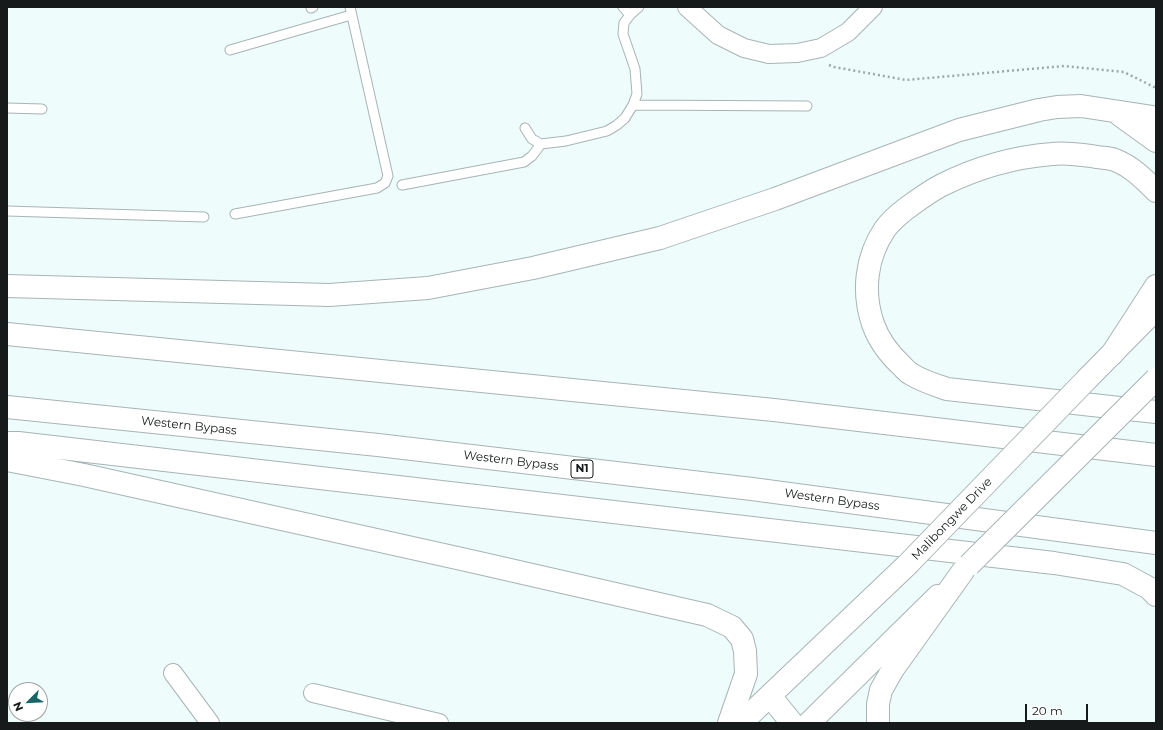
<!DOCTYPE html>
<html>
<head>
<meta charset="utf-8">
<style>
  body { margin:0 }
  #map { position:relative; width:1163px; height:730px; overflow:hidden; background:#effcfc; font-family:Montserrat,sans-serif }
  canvas { display:block }
  .frame { position:absolute; inset:0; border:8px solid #161a1a; pointer-events:none }
  .north { position:absolute; left:8px; top:682px; width:40px; height:40px; box-sizing:border-box; background:#fff; border:1px solid #a2a3a3; border-radius:50%; rotate:246deg; font-size:11px; font-weight:700; line-height:16px; text-align:center; color:#161a1a }
  .north::after { content:''; display:block; margin:auto; width:14px; height:18px; background:#186667; clip-path:polygon(50% 0,100% 100%,50% 72%,0 100%) }
  .scale { position:absolute; left:1025px; top:704px; width:63px; height:18px; box-sizing:border-box; border:2px solid #161a1a; border-top:0; padding-left:5px; font-size:12px; line-height:14px; white-space:nowrap; color:#161a1a; -webkit-text-stroke:3px #fff; paint-order:stroke }
</style>
</head>
<body>
<div id="map">
<canvas width="1163" height="730"></canvas>
<div class="frame"></div>
<div class="north">N</div>
<div class="scale">20 m</div>
</div>
<script>
const g = document.querySelector('canvas').getContext('2d');
g.lineJoin = 'round';
function stroke(path, color, width, dash) {
  g.strokeStyle = color;
  g.lineWidth = width;
  g.lineCap = dash ? 'butt' : 'round';
  g.setLineDash(dash || []);
  g.stroke(path);
}
function drawText(font, color, halo, rows, align = 'center') {
  g.font = font + ' Montserrat,sans-serif';
  g.lineWidth = 3.5;
  g.setLineDash([]);
  g.textBaseline = 'middle';
  g.strokeStyle = halo;
  g.fillStyle = color;
  for (const [text, x, y, turn = 0] of rows) {
    g.save();
    g.translate(x, y);
    g.rotate((+turn || 0) * Math.PI / 180);
    g.textAlign = isNaN(turn) ? turn : align;
    if (halo) g.strokeText(text, 0, 0);
    g.fillText(text, 0, 0);
    g.restore();
  }
}
const lane = new Path2D(`
  M623 7 630 15
  M311 8 313 7
  M230 50 351 15
  M633 105 807 106
  M7 108 42 109
  M525 128 532 139 541 144 566 141 607 131 617 125 625 118 633 105 637 94 635 69 623 34 624 23 630 15 639 7
  M402 185 524 162 532 156 541 144
  M7 211 204 217
  M235 214 377 188 385 183 388 176 350 7`);
const street = new Path2D(`
  M687 7 718 35 744 48 769 54 797 53 821 48 848 32 873 7
  M173 673 210 723
  M313 693 439 723`);
const secondary = new Path2D(`
  M1088 378 1156 309
  M741 723 907 565
  M809 723 938 596`);
const highway = new Path2D(`
  M1120 115 1156 141
  M1156 191C1144 179 1131 166 1115 160 1110 158 1103 158 1097 157 1083 155 1067 152 1052 154 1015 157 976 168 942 185 930 191 918 200 907 208 899 214 891 221 885 229 866 257 862 292 873 324 879 341 889 354 902 366 905 369 907 372 911 374 922 381 935 385 947 389L1156 412
  M7 286 329 295 428 288 533 268 660 238 775 199 959 130 1039 110 1057 107 1081 106 1153 117 1156 119
  M7 334 774 410 1156 455
  M1112 354 1156 286
  M7 407 378 445 752 489 1156 543
  M7 443H18L1054 563 1123 574 1149 588 1156 595
  M7 460 84 475 475 562 707 615 732 627 742 639 745 651 746 674 729 723
  M770 696 792 723
  M878 723V704L881 690 893 669 963 571`);
stroke(lane, '#a8b4b4', 11);
stroke(street, '#a8b4b4', 20);
stroke(secondary, '#a8b4b4', 24);
stroke(highway, '#a8b4b4', 24);
stroke(new Path2D(`
  M829 65 834 67 906 80 1064 66 1124 72 1156 88`), '#9fa8a8', 2.5, [2, 3]);
stroke(lane, '#fff', 9);
stroke(street, '#fff', 18);
stroke(secondary, '#fff', 22);
stroke(highway, '#fff', 22);
const secondaryBridge = new Path2D(`
  M907 565 1088 378
  M969 565 1156 379`);
stroke(secondaryBridge, '#a8b4b4', 24, []);
stroke(secondaryBridge, '#fff', 22);
for (const [x, y, w] of [
  [582,469,22]
]) {
  const box = new Path2D();
  box.roundRect(x - w / 2, y - 9, w, 18, 3);
  g.fillStyle = '#fff';
  g.fill(box);
  stroke(box, '#161a1a', 1);
}
drawText('bold 11px', '#161a1a', null, [
  ["N1",582,469]
]);
drawText('12px', '#161a1a', '#fff', [
  ["Western Bypass",189,426,6],
  ["Western Bypass",511,461,7],
  ["Western Bypass",832,500,8],
  ["Malibongwe Drive",952,519,-46]
]);
</script>
</body>
</html>
